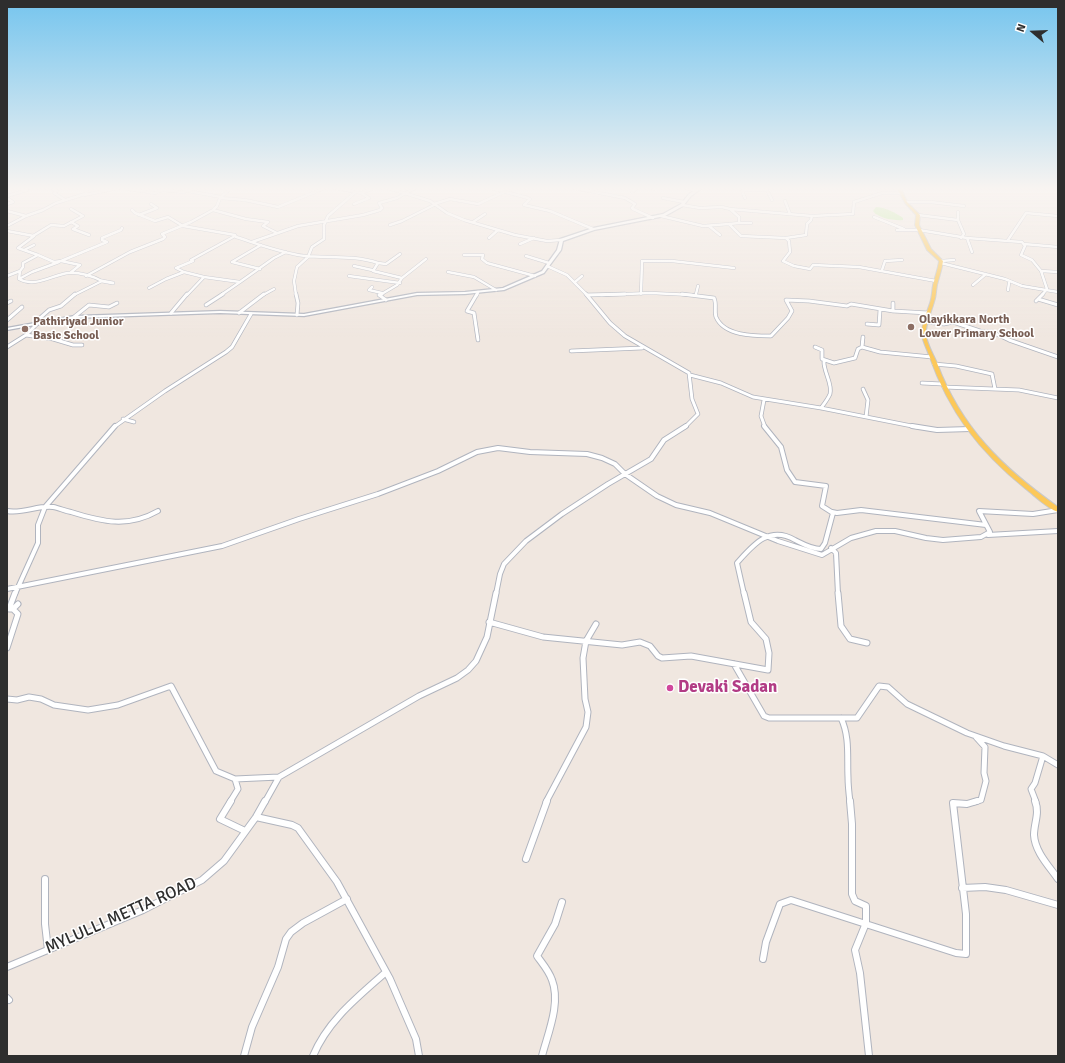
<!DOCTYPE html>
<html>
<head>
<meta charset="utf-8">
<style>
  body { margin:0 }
  #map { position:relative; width:1065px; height:1063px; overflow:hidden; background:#f0e7e0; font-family:Signika,sans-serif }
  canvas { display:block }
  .frame { position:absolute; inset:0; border:8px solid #2e2e2e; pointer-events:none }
  .north { position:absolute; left:1013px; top:12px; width:40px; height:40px; -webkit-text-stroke:3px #fff; paint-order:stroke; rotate:289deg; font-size:11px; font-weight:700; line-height:16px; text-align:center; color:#2e2e2e }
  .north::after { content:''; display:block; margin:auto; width:14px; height:18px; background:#2e2e2e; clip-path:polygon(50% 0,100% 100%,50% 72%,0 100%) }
</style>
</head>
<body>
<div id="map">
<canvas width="1065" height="1063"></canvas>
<div class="frame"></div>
<div class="north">N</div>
</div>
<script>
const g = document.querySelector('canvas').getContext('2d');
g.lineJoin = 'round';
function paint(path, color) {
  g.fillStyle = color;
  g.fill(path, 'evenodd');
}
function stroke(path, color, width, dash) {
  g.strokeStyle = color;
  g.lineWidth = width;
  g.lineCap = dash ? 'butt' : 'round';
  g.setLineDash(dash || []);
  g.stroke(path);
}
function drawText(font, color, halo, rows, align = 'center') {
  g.font = font + ' Signika,sans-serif';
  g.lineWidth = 3;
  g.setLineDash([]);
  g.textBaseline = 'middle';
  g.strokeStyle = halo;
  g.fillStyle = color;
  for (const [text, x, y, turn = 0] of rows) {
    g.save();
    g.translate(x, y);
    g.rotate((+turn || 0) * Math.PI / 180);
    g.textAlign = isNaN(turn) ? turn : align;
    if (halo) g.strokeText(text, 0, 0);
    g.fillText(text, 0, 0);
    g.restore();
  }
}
paint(new Path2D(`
  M876 207C885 207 896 213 903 218V220C894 221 878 218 873 211Z`), '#bbea99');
const minorFar4 = new Path2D(`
  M52 188 57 191 54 193 65 200
  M120 188 155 193 162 190 182 192 188 191 221 197
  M336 188 361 193 369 198 354 204
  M388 188 430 201 447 213 464 220 515 235 547 241 561 240
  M491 188 528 198 530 199 524 205 550 211 593 229
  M574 188 625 198 635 204 632 208 633 209 653 218
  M652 188 654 189
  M686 188 696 191
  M632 192 637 188
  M361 193 374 188
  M84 195 118 188
  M7 196 27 190
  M7 198 13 202 7 204
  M220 198 245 200 278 207 325 188
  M663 198 684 202
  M745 198 742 191 744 190H767L772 200
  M785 201 790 214
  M906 202H931L964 206
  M434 204 450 199 478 204 504 192
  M682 205 700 208 722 207 730 209 739 217V223L729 224 741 236 786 238 806 235 807 224 811 220 812 216 853 214 854 202 882 193H901
  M730 209 812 216
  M132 210 135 213 155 221 168 217 183 226 235 235 236 237C258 244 281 253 305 256 329 258 355 255 378 263L373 271 402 278 397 285 380 295
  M213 210 246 219 268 222 263 226 277 233
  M7 211 26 216 7 226
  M958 212V220
  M139 215 157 208 151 204
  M918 215 958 220 964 234 961 238
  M26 216 43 210 56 203 85 194 87 191 86 188
  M661 216 703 226 729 224
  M874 217 904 229
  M71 222 78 226 73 229 89 235
  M473 222 485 214
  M739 223H751
  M390 225 402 221 434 205
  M709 226 720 235
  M897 230H919L967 238 1022 242 1025 246 1021 255 1032 260 1041 271 1058 272
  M7 231 34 236 18 248 38 255 23 263V267L20 271
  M33 236 51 225 64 226 83 216 71 209
  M489 238 498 230
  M786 238 789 241 790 252 783 261 794 266 810 269 813 265 859 267 936 281
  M967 238 972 252
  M1008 240 1026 213 1058 216
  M252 242 298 226 363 215 380 210 382 208 379 203 397 198 415 188
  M520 244 534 238
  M1024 244 1058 247
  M24 250 34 245
  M38 255 54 262 61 261 80 265 70 273
  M464 255H483L482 259 487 263 535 276
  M526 256 549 263
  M61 261 107 242 102 240V238L121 230 122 228
  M941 261 954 260
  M378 263 386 264 400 254
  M941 263 1005 279 1022 286 1058 292
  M354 266 372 270
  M547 266 567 275 587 295
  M260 269 232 262 261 245
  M882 270 885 261 902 260
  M1041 271 1047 289 1042 295
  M448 272 474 277 496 290
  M7 276 20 271 19 279 32 272 59 262
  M86 276 130 252 163 239 165 237 162 234 191 222 213 210 217 206 220 198 231 188
  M349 276 400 283
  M204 277 184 272 176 268 193 261 191 260 235 236
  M402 278 426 259
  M19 279C35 288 52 275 68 273 79 272 93 276 102 281L74 295
  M575 282 582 276
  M973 285 986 274
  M372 287 369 290 382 293
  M149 288 166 279 184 272
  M1008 290 1009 283
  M641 294 642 261H672L734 268
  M696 294 698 286
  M187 295 204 277 240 282 274 258 286 252
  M221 295 240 282
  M263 295 274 289
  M296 295 294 281 297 267 308 257 312 247 324 239V225L328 216 360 188
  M477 295 478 292
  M601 295 651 293 692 295`);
const minorFar3 = new Path2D(`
  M296 294 298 303 297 315
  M382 294 379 295 386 300
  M477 294 467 311 474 313 478 340
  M586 294 610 323 625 336 689 373 692 399 698 414 685 427
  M682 294 714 298C717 304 714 311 716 317 724 336 754 336 771 336L788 318 792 311 786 300 809 301 847 306 851 304 893 311 928 313
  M587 295 625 294
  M1038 299 1058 305
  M1036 301 1043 294
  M7 303 11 301
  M893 303V311
  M206 305 223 294
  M171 313 187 294
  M239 313 264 294
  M74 317 89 305 109 307 117 303
  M7 320 22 307
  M925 322 944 324 953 322 983 332H992L1009 340 1058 357
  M867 324 879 325 880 310
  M26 335 53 339 73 345H82
  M7 347 26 335 37 324 40 318 49 310 61 306 75 294
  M815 347 822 350V359L834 363 855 358 858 349 862 347 880 352 932 357
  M862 347 863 337
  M571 351 642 348
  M934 364 956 366 992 374 995 389
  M690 375 721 383 753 397 821 408 917 427
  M922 383 942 384
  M944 387 1019 390 1058 398
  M863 389 868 400 866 417
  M764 400 761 416 765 427
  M821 408C824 404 828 399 830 394 833 384 823 371 824 361
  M123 419 134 422
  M114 427 165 391 226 352 232 347 251 314`);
const minorFar2 = new Path2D(`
  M912 426 937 430 970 429
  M7 511C23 514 38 505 53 507 59 508 65 511 71 512 103 522 128 528 158 511
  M832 512 837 513 861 510 986 525
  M988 535 1058 531
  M831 548 836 553 838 594
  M7 589 222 546 299 519 378 494 438 471 477 452 498 448 530 452 587 454 602 458 615 464 625 474 657 496 676 505 710 513 778 541 822 555 851 538 876 531H895L926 538 943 540 981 537 990 532 979 511 1033 514 1058 510
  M15 594 38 543V525L45 507 115 426
  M496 594 500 574 504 564 526 541 562 514 608 484 651 459 664 440 686 426
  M744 594 737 563C753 545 769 525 795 540 803 544 811 549 821 549L825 543 833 513 822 506 826 486 795 482 787 470 781 447 764 426`);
const minorFar1 = new Path2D(`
  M838 593 841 626 850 639 867 643
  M13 609 18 604
  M489 622 543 637 622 645 640 642 650 646 658 656 662 658 691 656 768 670 769 653 766 639 751 622 744 593
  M7 648 18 614 13 609H9L15 593
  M734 664 764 716 769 718H857L879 686 888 687 907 704 967 733 1004 746 1043 756 1058 765
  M7 699 17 700 29 697 41 699 54 705 88 710 118 705 171 686 216 771 235 779 238 789 230 802
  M841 718C850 737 847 757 848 777 848 785 849 794 850 802
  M235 779 279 777
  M265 802 279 777 419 696 457 678 468 670 476 661 487 637 496 593
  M546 802 586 727 588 712 585 699 583 658 586 641 596 624
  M974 802 981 800 986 781 984 773 985 747 976 737
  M1036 802 1031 789 1035 783 1043 756`);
const minor = new Path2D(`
  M231 801 220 819 245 831
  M850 801 852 824V894L855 901 866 906V923L855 950 860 973 869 1056
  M1035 801C1040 813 1034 823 1034 835 1035 852 1049 866 1058 879
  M256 817 292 825 298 828 337 882 390 979 416 1039 419 1056
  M526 859 547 801
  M45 879V924L48 950
  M962 888 985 887 1006 890 1058 905
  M763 959 766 942 780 904 791 900 956 953 966 954V914L953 803 967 804 977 801
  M7 967 143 910 202 880 224 861 256 817 265 801
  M7 998 9 1000
  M244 1056 252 1027 278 967 286 939 291 932 303 923 347 899
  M313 1056C328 1020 358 997 386 972
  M542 1056C548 1033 561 1003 552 980 549 971 542 963 537 956L555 924 562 902`);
const tertiary = new Path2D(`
  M102 281 113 283`);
const secondary = new Path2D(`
  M699 188H702L691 196 683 206 665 216 594 230 563 241 561 250 544 273 504 290 465 294 417 295 304 316 220 313 74 318 7 330V328L74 316 220 311 304 314 417 293 465 292 503 288 542 271 557 250 560 239 593 228 663 214 681 204 689 194Z`);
const primary = new Path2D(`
  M897 188H901L907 202 920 215 919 225 931 249 943 261C942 269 939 277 937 285 936 290 936 297 934 302 931 313 925 324 926 335 927 344 933 354 937 363 961 428 1003 468 1058 507V512C1047 508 1035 496 1026 489 979 451 949 412 929 355 927 349 923 342 922 335 921 324 927 313 930 303 932 297 932 291 933 285 935 277 938 269 939 261L927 250 915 225 916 215 905 203Z`);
stroke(minorFar4, '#b0b4be', 3.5);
stroke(minorFar3, '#b0b4be', 4.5);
stroke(minorFar2, '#b0b4be', 6);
stroke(minorFar1, '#b0b4be', 7);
stroke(minor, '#b0b4be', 8);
stroke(tertiary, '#b0b4be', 4);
stroke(secondary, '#b0b4be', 2.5);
stroke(primary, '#c9c9c9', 2);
stroke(minorFar4, '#fff', 2.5);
stroke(minorFar3, '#fff', 3);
stroke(minorFar2, '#fff', 4);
stroke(minorFar1, '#fff', 5);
stroke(minor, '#fff', 6);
stroke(tertiary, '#fff', 3);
paint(secondary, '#fff');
paint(primary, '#fcc859');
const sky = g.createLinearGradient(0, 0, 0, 337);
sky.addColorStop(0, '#76c5ee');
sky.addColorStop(0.56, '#f8f4f1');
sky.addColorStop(1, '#f8f4f100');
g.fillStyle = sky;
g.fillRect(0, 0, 1065, 337);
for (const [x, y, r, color] of [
  [911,327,4,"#8d6e63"],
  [25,329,4,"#8d6e63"],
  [670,688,4,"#d1479c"]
]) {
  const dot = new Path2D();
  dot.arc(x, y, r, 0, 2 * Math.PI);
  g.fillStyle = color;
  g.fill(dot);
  stroke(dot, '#fff', 1.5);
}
drawText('bold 12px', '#785e54', '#fff', [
  ["Olayikkara North",919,320],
  ["Lower Primary School",919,334],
  ["Pathiriyad Junior",33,322],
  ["Basic School",33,336]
], 'left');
drawText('bold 17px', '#b23c85', '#fff', [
  ["Devaki Sadan",678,688]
], 'left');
drawText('17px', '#2e2e2e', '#fff', [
  ["MYLULLI METTA ROAD",121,916,-24]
]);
</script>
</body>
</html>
